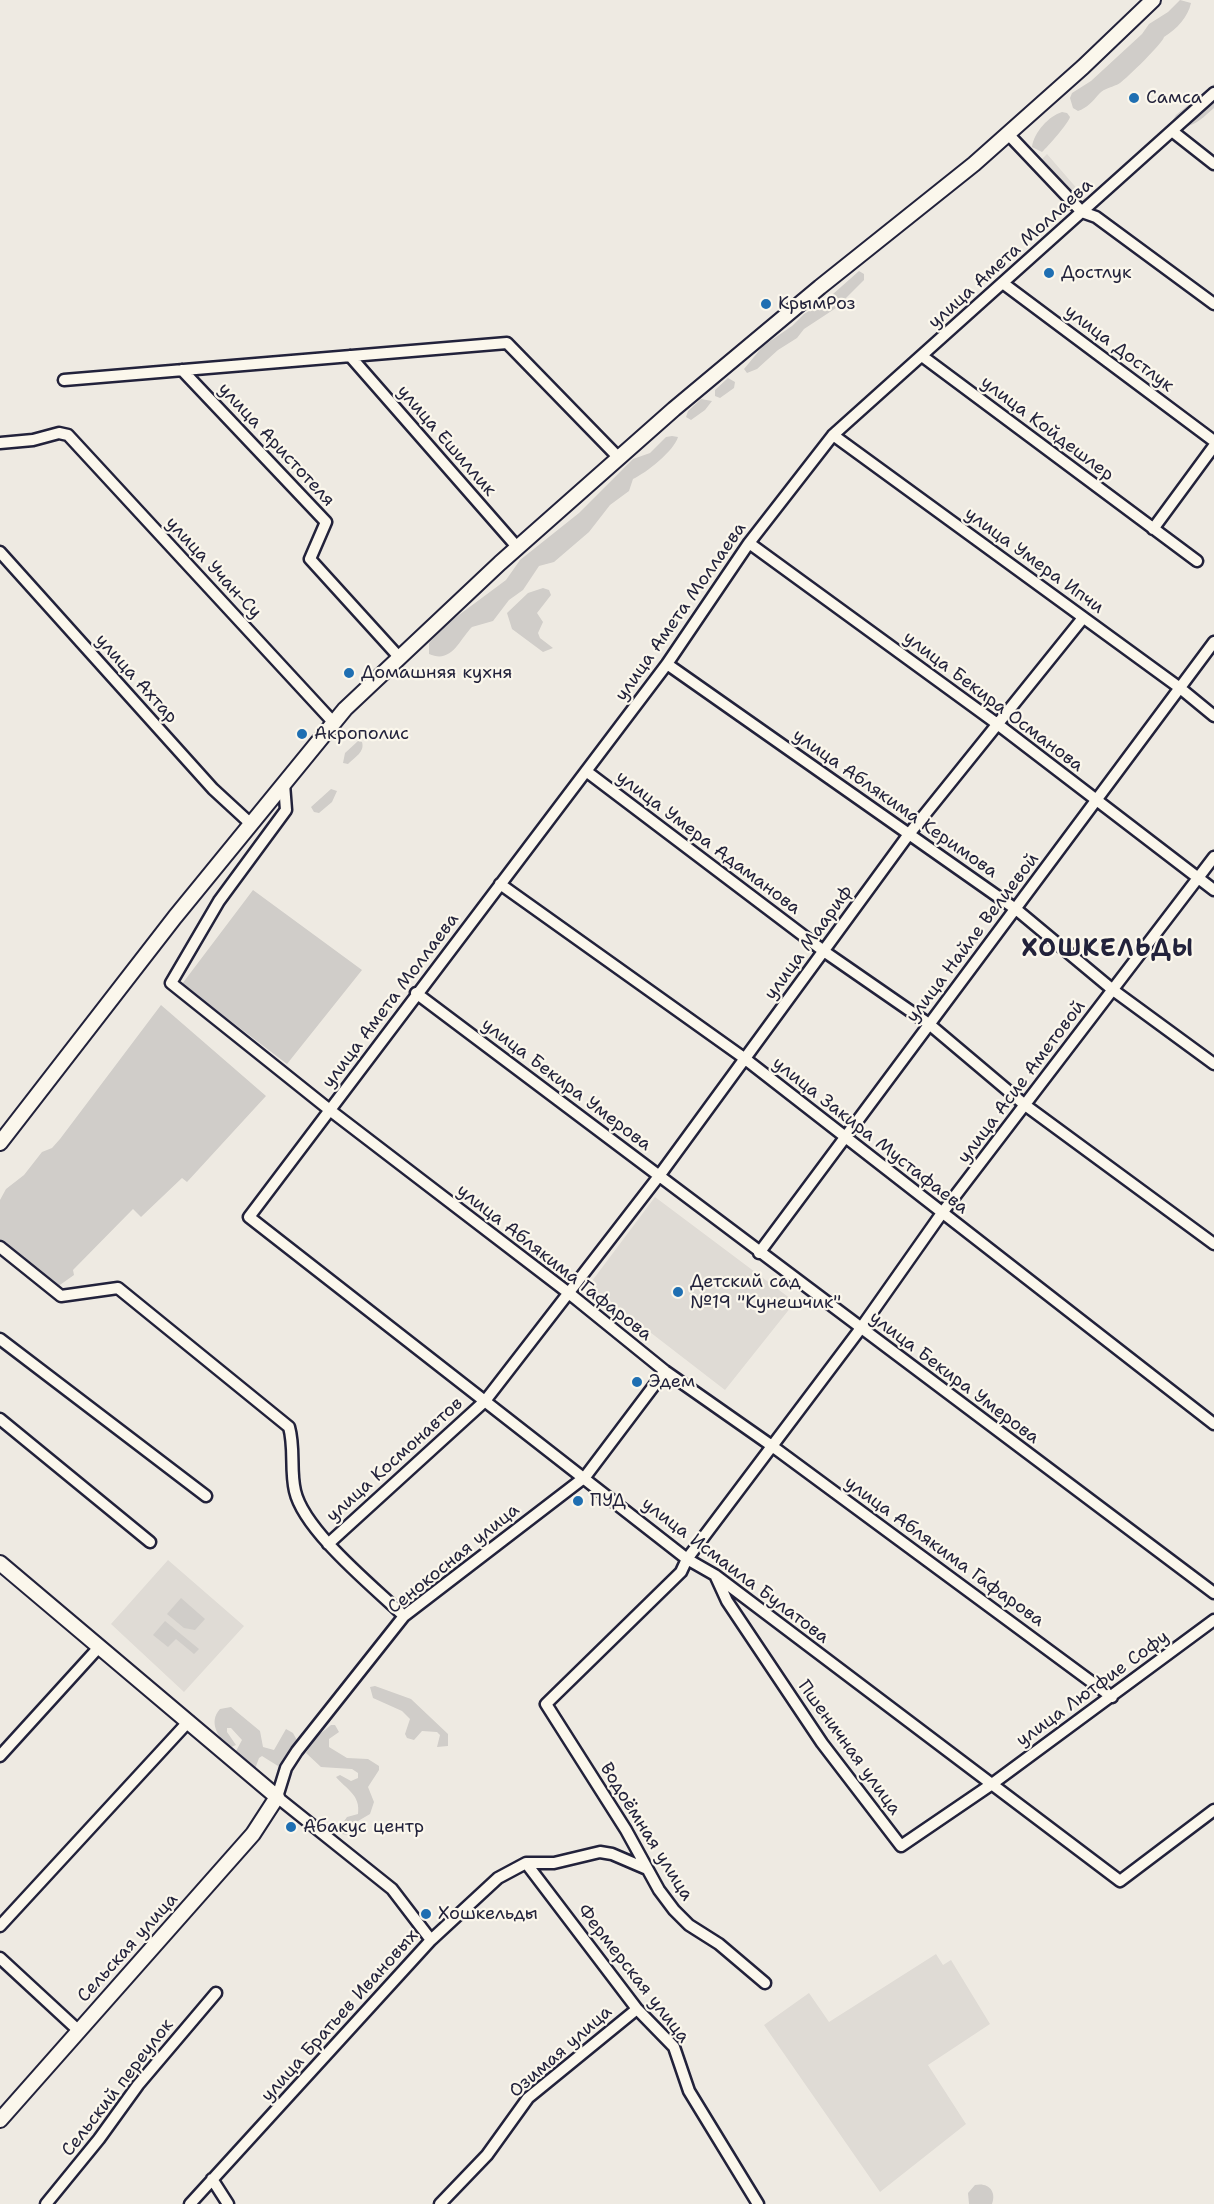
<!DOCTYPE html>
<html>
<head>
<meta charset="utf-8">
<style>
  body { margin:0 }
  canvas { display:block; background:#eeeae2 }
</style>
</head>
<body>
<canvas width="1214" height="2204"></canvas>
<script>
const g = document.querySelector('canvas').getContext('2d');
g.lineJoin = 'round';
function paint(path, color) {
  g.fillStyle = color;
  g.fill(path, 'evenodd');
}
function stroke(path, color, width, dash) {
  g.strokeStyle = color;
  g.lineWidth = width;
  g.lineCap = dash ? 'butt' : 'round';
  g.setLineDash(dash || []);
  g.stroke(path);
}
function drawText(font, color, halo, rows, align = 'center') {
  g.font = font + ' "Shantell Sans",sans-serif';
  g.lineWidth = 4.5;
  g.setLineDash([]);
  g.textBaseline = 'middle';
  g.strokeStyle = halo;
  g.fillStyle = color;
  for (const [text, x, y, turn = 0] of rows) {
    g.save();
    g.translate(x, y);
    g.rotate((+turn || 0) * Math.PI / 180);
    g.textAlign = isNaN(turn) ? turn : align;
    if (halo) g.strokeText(text, 0, 0);
    g.fillText(text, 0, 0);
    g.restore();
  }
}
paint(new Path2D(`
  M1047 154 1086 199 1083 202 1042 159Z
  M655 1197 795 1302 725 1390 589 1285Z
  M168 1560 244 1626 184 1692 111 1624Z
  M936 1954 943 1965 951 1960 990 2024 928 2065 966 2124 880 2192 764 2025 809 1993 829 2022Z`), '#dfdbd5');
paint(new Path2D(`
  M1180 0 1191 3C1188 17 1177 29 1164 37 1163 43 1127 78 1120 83 1114 87 1104 88 1099 94 1093 101 1087 108 1078 111L1073 108 1070 98 1072 93 1091 81 1142 34 1149 24 1168 12Z
  M1214 84V108C1203 117 1192 131 1176 125L1173 120 1176 115Z
  M1062 112 1067 113 1070 117C1068 124 1048 146 1042 152L1032 147C1034 132 1049 116 1062 112Z
  M859 271 864 274V280L836 308 804 329 797 338 778 350 757 369 747 373 744 369 763 346 792 326 804 314 824 302Z
  M728 378 735 382 734 388 720 398 715 396V390Z
  M701 399 712 401 705 410 691 420 686 417 688 411Z
  M672 436 678 437C674 451 646 473 633 479L629 491 610 505 589 532 554 562 539 566 523 590 509 600 493 621 472 627C459 640 452 664 429 654V643L444 626 506 580 520 560 579 513 633 459 650 453 666 437Z
  M543 588 549 590 551 595 537 613 543 622 538 633 540 638 553 648 543 652 512 629 507 613 528 593Z
  M358 741 362 742C365 752 355 757 348 764L343 763 345 753Z
  M331 789 337 791 332 802 319 813 314 812 311 807Z
  M253 890 362 970 287 1064 182 984Z
  M161 1005 266 1096 187 1182 182 1178 141 1217 133 1209 73 1270 74 1275 57 1287 0 1239V1200L6 1189 24 1175 42 1152 52 1148 60 1139Z
  M181 1598 205 1619 195 1630 184 1628 167 1614Z
  M165 1621 199 1649 194 1654 176 1639 168 1647 153 1635Z
  M375 1686 411 1699 448 1734V1746L437 1747 440 1735 437 1732 422 1731 414 1740 407 1738 405 1734 410 1719 402 1711 373 1698 370 1687Z
  M231 1707 260 1731 263 1747 274 1750 286 1729 293 1733 299 1744 298 1748 291 1751 287 1759 278 1766 262 1756 259 1758 255 1769C249 1766 238 1758 236 1751L242 1740 231 1728H227V1732L236 1745 229 1748C218 1737 208 1722 220 1709Z
  M331 1725H335L339 1732 329 1739V1747L347 1758 368 1759 379 1766V1770L368 1787 374 1802 370 1814 353 1824 352 1833 349 1835 342 1834 340 1827 347 1817 358 1814C361 1795 346 1789 336 1777L340 1775 351 1781 358 1778V1773L352 1769 321 1767 306 1753 314 1739Z
  M975 2185C988 2182 997 2191 992 2204H969L968 2193Z`), '#d0cdc9');
const minor = new Path2D(`
  M1214 93 833 435 749 543 667 664 249 1217 687 1559 715 1575 1120 1881 1214 1810
  M1172 131 1214 164
  M1008 134 1082 212 1096 217 1214 304
  M1004 284 1214 441
  M350 356 518 548
  M922 356 1197 561
  M182 370 326 522 310 559 399 657
  M64 380 507 343 619 458
  M833 435 1180 688 1214 716
  M0 443 33 440 59 433 68 435 334 723
  M1153 529 1214 446
  M749 543 996 723 1214 890
  M0 552 213 789 251 824
  M667 664 1017 910 1113 990 1214 1064
  M586 771 825 952 929 1024 1025 1105 1214 1244
  M284 784 286 810 219 901 171 983 331 1111 570 1294 665 1371 772 1446 1112 1697
  M500 884 744 1058 1214 1424
  M416 993 1214 1593
  M0 1247 61 1296 118 1288 289 1427C295 1448 290 1470 295 1491 304 1531 374 1587 404 1616
  M759 1253 1214 642
  M0 1339 206 1496
  M0 1419 150 1542
  M328 1544 485 1401 659 1176 909 834 1083 618
  M716 1577 727 1601 822 1743 901 1846 992 1784 1214 1620
  M0 1756 100 1646
  M526 1863 637 2009 674 2047 689 2091 758 2204
  M0 1926 189 1721
  M431 1940 392 1889 277 1797 286 1768 297 1751 404 1616 585 1477 665 1371
  M0 1958 79 2031
  M765 1983 719 1944 689 1925 674 1910 659 1890 626 1830 546 1704 681 1572 687 1559 861 1328 942 1213 1214 857
  M212 2179 228 2204
  M46 2204 99 2139 138 2085 216 1993
  M190 2204 431 1940 498 1878 526 1863H554L600 1852 612 1854 647 1869
  M440 2204 487 2155 528 2098 637 2009`);
const major = new Path2D(`
  M0 1143 175 917 345 709 500 563 674 409 820 287 974 164 1083 67 1153 0
  M0 1563 277 1797 253 1834 0 2120`);
stroke(minor, '#22223b', 15);
stroke(major, '#22223b', 18);
stroke(minor, '#fbf7ec', 10);
stroke(major, '#fbf7ec', 14);
for (const [x, y, r, color] of [
  [1134,98,6,"#1f6fb2"],
  [1049,273,6,"#1f6fb2"],
  [766,304,6,"#1f6fb2"],
  [349,673,6,"#1f6fb2"],
  [302,734,6,"#1f6fb2"],
  [678,1292,6,"#1f6fb2"],
  [637,1382,6,"#1f6fb2"],
  [578,1501,6,"#1f6fb2"],
  [291,1827,6,"#1f6fb2"],
  [426,1914,6,"#1f6fb2"]
]) {
  const dot = new Path2D();
  dot.arc(x, y, r, 0, 2 * Math.PI);
  g.fillStyle = color;
  g.fill(dot);
  stroke(dot, '#fbf7ec', 2);
}
drawText('18px', '#22223b', '#fbf7ec', [
  ["Самса",1146,98],
  ["Достлук",1061,273],
  ["КрымРоз",778,304],
  ["Домашняя кухня",361,673],
  ["Акрополис",314,734],
  ["Детский сад",690,1282],
  ["№19 \"Кунешчик\"",690,1303],
  ["Эдем",649,1382],
  ["ПУД",590,1501],
  ["Абакус центр",303,1827],
  ["Хошкельды",438,1914]
], 'left');
drawText('18px', '#22223b', '#fbf7ec', [
  ["улица Амета Моллаева",1011,254,-42],
  ["улица Достлук",1119,349,37],
  ["улица Койдешлер",1047,429,37],
  ["улица Ешиллик",446,441,49],
  ["улица Аристотеля",276,445,47],
  ["улица Умера Ипчи",1034,561,36],
  ["улица Учан-Су",213,568,47],
  ["улица Амета Моллаева",681,612,-55],
  ["улица Ахтар",136,679,48],
  ["улица Бекира Османова",993,702,37],
  ["улица Аблякима Керимова",895,804,35],
  ["улица Умера Адаманова",708,843,37],
  ["улица Найле Велиевой",973,938,-53],
  ["улица Маариф",809,943,-54],
  ["улица Амета Моллаева",391,1001,-53],
  ["улица Асие Аметовой",1022,1082,-53],
  ["улица Бекира Умерова",566,1085,37],
  ["улица Закира Мустафаева",870,1136,38],
  ["улица Аблякима Гафарова",554,1263,38],
  ["улица Бекира Умерова",954,1378,37],
  ["улица Космонавтов",395,1460,-42],
  ["улица Аблякима Гафарова",944,1552,36],
  ["Сенокосная улица",454,1559,-39],
  ["улица Исмаила Булатова",735,1571,37],
  ["улица Лютфие Софу",1093,1689,-36],
  ["Пшеничная улица",849,1748,54],
  ["Водоёмная улица",646,1832,58],
  ["Сельская улица",128,1948,-48],
  ["Фермерская улица",633,1974,52],
  ["улица Братьев Ивановых",340,2016,-48],
  ["Озимая улица",561,2052,-41],
  ["Сельский переулок",118,2088,-52]
]);
g.letterSpacing = '1.5px';
drawText('bold 24px', '#22223b', '#fbf7ec', [
  ["ХОШКЕЛЬДЫ",1108,950]
]);
g.letterSpacing = '0px';
</script>
</body>
</html>
